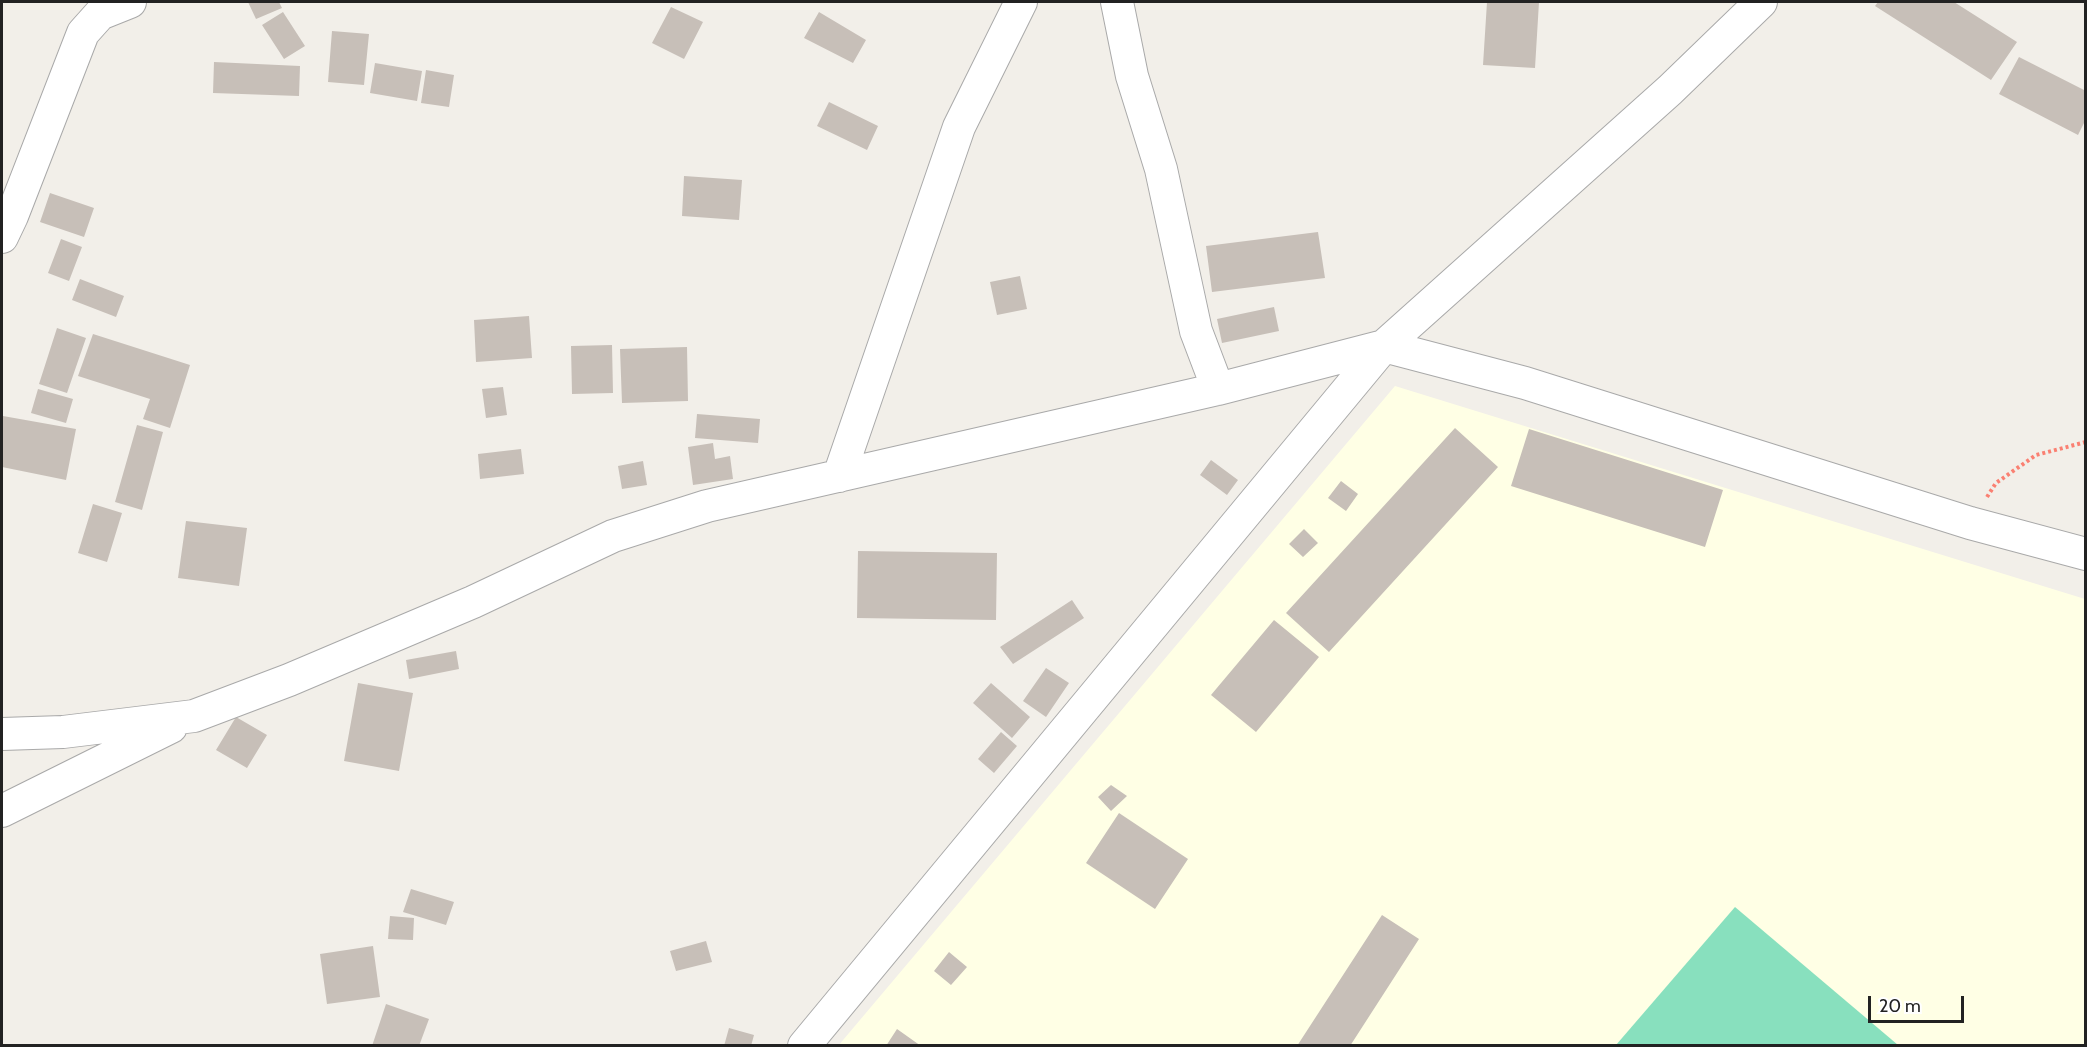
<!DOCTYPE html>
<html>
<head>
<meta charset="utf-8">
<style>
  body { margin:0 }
  #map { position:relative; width:2087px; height:1047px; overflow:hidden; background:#f2efe9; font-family:Cabin,sans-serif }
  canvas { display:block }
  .frame { position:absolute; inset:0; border:3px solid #222; pointer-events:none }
  .scale { position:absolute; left:1868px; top:996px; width:96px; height:27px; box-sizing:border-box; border:3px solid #222; border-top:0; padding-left:8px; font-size:18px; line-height:21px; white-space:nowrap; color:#222; -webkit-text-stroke:4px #fff; paint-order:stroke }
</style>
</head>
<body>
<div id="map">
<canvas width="2087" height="1047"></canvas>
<div class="frame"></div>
<div class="scale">20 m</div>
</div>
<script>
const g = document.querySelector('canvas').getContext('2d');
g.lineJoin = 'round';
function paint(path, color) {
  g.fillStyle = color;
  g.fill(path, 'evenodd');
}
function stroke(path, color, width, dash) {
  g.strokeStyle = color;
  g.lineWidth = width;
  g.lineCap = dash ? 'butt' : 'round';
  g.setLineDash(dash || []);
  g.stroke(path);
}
paint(new Path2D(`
  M1395 386 2085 599V1045L838 1046Z`), '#ffffe5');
paint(new Path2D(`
  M1735 907 1898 1045H1616Z`), '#88e0be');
paint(new Path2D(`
  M248 2H279L282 8 256 19Z
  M1487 2H1539L1535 68 1483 65Z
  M1878 2H1954L2017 42 1991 80 1875 6Z
  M671 7 703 22 684 59 652 43Z
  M283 12 305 46 284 59 262 25Z
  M819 12 866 40 853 63 804 38Z
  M332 31 369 34 364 85 328 82Z
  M2019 57 2086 91V119L2078 135 1999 94Z
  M214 62 300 66 299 96 213 93Z
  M375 63 422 71 417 101 370 93Z
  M426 70 454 75 449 107 421 103Z
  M829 102 878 126 867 150 817 126Z
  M684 176 742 180 739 220 682 216Z
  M50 193 94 208 84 237 40 222Z
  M1318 232 1325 278 1212 292 1206 246Z
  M61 239 82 247 69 281 48 273Z
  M1020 276 1027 309 997 315 990 282Z
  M80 279 124 296 116 317 72 300Z
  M1274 307 1279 331 1222 343 1217 319Z
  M529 316 532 358 476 362 474 320Z
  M57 328 86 338 67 393 39 384Z
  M93 334 190 365 170 428 143 419 150 399 78 376Z
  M612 345 613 393 572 394 571 346Z
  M687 347 688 401 622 403 620 349Z
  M503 387 507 415 486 418 482 389Z
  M38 389 73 399 66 423 31 413Z
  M697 414 760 419 758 443 695 438Z
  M3 416 76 429 66 480 2 467Z
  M137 425 163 432 142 510 115 502Z
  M1455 428 1498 467 1329 652 1286 613Z
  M1529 429 1723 490 1705 547 1511 486Z
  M713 443 715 459 730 456 733 479 693 485 688 447Z
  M521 449 524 474 480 479 478 454Z
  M1211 460 1238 480 1227 495 1200 475Z
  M643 461 647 485 622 489 618 466Z
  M1341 481 1358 494 1346 511 1328 498Z
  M93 504 122 513 107 562 78 553Z
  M186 521 247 528 239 586 178 578Z
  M1304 529 1318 543 1303 557 1289 544Z
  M858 551 997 553 996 620 857 618Z
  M1072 600 1084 618 1013 664 1000 647Z
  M1274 620 1319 657 1256 732 1211 695Z
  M456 651 459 669 409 679 406 660Z
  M1046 668 1069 683 1046 717 1023 701Z
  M358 683 413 693 399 771 344 761Z
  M991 683 1030 717 1012 738 973 703Z
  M236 717 267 735 247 768 216 750Z
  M1001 732 1017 746 994 773 978 759Z
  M1111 785 1127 796 1111 811 1098 797Z
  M1119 813 1188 859 1155 909 1086 863Z
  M411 889 454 902 446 925 403 912Z
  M1382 915 1419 939 1350 1046H1297Z
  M390 916 414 918 413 940 388 939Z
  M706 941 712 962 676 971 670 951Z
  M373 946 380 997 327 1004 320 954Z
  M949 952 967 967 951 985 934 971Z
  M386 1004 429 1019 419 1046H372Z
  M729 1028 754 1035 751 1046H724Z
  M897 1029 921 1046H886Z`), '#c7bfb8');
const minor = new Path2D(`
  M1117 2 1132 76 1161 169 1196 331 1218 389
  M2 237 12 216 83 33 100 14 130 2
  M839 476 959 127 1021 2
  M2 734 63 732 194 716 289 680 473 602 613 536 707 506 1218 389 1384 346 1525 383 1970 523 2086 554
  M2 811 171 727
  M804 1046 1384 346 1670 90 1761 2`);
stroke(minor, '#a9a9a9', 34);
stroke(new Path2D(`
  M1987 497 1996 483 2036 455 2086 442`), '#fa8072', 4, [3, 3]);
stroke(minor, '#fff', 32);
</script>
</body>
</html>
